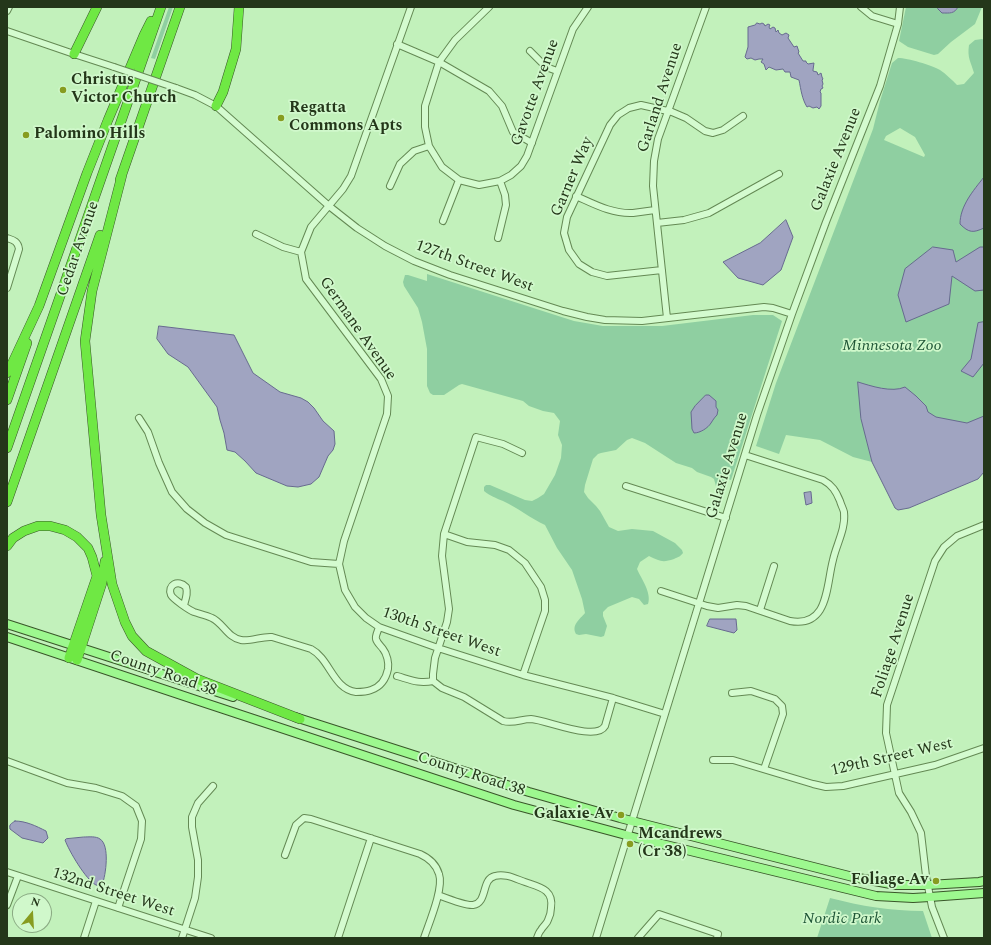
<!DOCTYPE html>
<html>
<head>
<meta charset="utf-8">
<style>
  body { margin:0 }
  #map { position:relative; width:991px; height:945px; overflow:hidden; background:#c2f1bb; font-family:Spectral,serif }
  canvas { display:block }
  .frame { position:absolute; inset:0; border:8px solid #24371a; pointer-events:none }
  .north { position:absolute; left:12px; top:893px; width:40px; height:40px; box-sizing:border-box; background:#d0f8cb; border:1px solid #8bab84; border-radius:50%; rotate:18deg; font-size:11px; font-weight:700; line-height:16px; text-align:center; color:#24371a }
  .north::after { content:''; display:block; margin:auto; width:14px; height:18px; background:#879c20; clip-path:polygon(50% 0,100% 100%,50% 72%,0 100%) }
</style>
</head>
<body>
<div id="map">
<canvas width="991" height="945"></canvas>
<div class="frame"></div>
<div class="north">N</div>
</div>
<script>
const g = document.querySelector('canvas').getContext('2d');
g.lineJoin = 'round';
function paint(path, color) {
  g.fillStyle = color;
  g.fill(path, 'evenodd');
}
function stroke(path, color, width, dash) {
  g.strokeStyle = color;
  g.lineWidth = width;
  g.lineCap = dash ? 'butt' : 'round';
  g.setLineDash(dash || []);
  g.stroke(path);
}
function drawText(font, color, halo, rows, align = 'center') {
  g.font = font + ' Spectral,serif';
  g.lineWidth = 3.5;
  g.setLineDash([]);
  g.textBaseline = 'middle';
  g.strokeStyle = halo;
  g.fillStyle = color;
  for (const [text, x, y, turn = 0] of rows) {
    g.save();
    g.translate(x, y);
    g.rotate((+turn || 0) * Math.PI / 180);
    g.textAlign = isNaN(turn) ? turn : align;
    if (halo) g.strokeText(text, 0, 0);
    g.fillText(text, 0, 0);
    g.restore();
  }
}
paint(new Path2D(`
  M169 7H173L155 59 151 58Z
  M906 7H938V9L942 13C950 13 954 14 958 7H982L975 24 951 42 938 54 934 55 908 47 899 41Z
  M982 39 984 40V472L866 437 872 462 853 457 820 440 786 435 779 454 756 446 776 383 873 129 880 101 892 63 898 58C908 58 931 65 940 70 946 74 952 80 957 85L964 84 974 73C971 62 967 58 969 45L975 40ZM900 128 915 137 925 155 924 157 884 140 886 136Z
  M427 274 574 321 603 326H662L753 315H773L782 321 731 480 725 478 721 491 717 490 714 479 711 477 697 472 692 468 676 463 645 443 632 438 627 440 616 450 601 453 598 454 593 459 585 485 584 492 588 498 596 506 600 511 609 527 618 531 632 529 653 531 675 543 682 550 683 553C680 557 678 557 674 559 662 563 660 561 649 556L640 562 637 569C641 578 652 593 648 604L644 605 639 599 632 597 608 607 603 612V616L607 626 604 636 601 637 586 634 579 635 576 634C571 625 580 619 585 613L582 599 572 570 557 548 545 525C530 518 518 508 503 501 496 498 490 496 484 491V487L486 485H490L525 500 532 501 538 498 544 494 555 475 561 458 562 445 558 435 560 421 554 413 543 411 529 406 523 401 462 384 459 385 444 395H433L430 393 427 386V349L422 322 418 308 404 286 403 282 405 275H408L427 281Z
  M830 898C861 906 891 911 923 911L932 938H817Z`), '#8fcfa1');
const water = new Path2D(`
  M938 7H958C954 14 950 13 942 13L938 9Z
  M757 23 760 24 762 23 764 24 765 26 768 24 770 25 769 27 770 29 773 27 775 28 776 32 778 30 779 33 782 35 786 33 789 35 788 38 794 47 797 46 799 52 798 53 803 61H806V62L808 64 814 63 813 70V71L817 72 818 75 821 73 822 77 823 79 822 80 823 84 822 86 823 88 821 89 820 92 821 93V106L819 109 817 107 813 108 809 106 807 107C802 99 801 90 799 80L791 77 790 72H785L783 69 776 70 769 67 766 70 764 64 761 62 763 59H759L755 60 751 58 747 59 745 57 748 47V27L755 25Z
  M984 177V228C973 233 969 233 960 224 960 206 973 191 984 177Z
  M786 220 793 237 781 270 763 285 738 278 723 262 760 243Z
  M933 247 953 250 956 262 980 247H984V290L975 291 952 276 949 304 906 322 898 295 905 269Z
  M984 322V363L973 377 961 371 971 359 978 323Z
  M159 326 234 335 253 373 280 392 301 398 308 402 314 408 323 421 334 431 335 444 333 450 328 456 319 477 311 484 298 487 287 486 256 473 245 461 235 452 227 450 224 433 220 420 217 407 188 367 168 354 157 339Z
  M858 382C871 386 892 393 905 387L916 396 926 406 928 412 936 417 967 423 984 416V472L978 479 909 508 898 510 895 508 872 462 861 419Z
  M706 395H709L716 401V407L718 410 717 415C714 418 713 420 711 423 708 428 700 433 694 433L692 429 691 412 695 406Z
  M811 492 812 503 806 505 804 493Z
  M710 619H736L737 630 734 633 707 626Z
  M15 821C26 821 36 826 46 831L48 838 43 843 22 838 10 829C9 824 11 824 15 821Z
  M84 837C89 837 96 836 100 839 110 845 106 875 102 885 99 885 99 886 96 885 86 880 69 851 65 840L66 839Z`);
paint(water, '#a0a4c1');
stroke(water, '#676a8f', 1);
const minor = new Path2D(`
  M489 7 455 40 439 62 425 106V127L429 146 442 167 459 180 479 185 500 181 511 175 521 166 527 156 573 29 588 7
  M861 7 872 16 898 24
  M7 11 9 7
  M7 31 74 54 114 67
  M397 44 439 62 489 91 502 106 513 132 532 143
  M530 51 546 67 557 71
  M176 88 195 95 216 106 329 206 357 228 385 246 414 261 450 275 563 311 587 317 605 320 642 321 764 307 773 308 792 314
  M390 186 400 164 414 151 429 146
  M576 196C594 204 612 214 633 213 640 212 648 211 655 210
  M443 221 459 180
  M657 223 684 220 709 213 779 174
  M256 234 283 247 301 252
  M7 238C13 240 18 241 19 249L7 288
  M498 238 506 205 505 195 500 181
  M662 270 607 276 592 272 579 264 569 250 564 233 567 217 610 125 618 115 629 108 641 105 672 112 686 118 705 131 713 133 723 130 743 116
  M667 318 653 186 654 161 658 139 706 7
  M139 418 148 432 159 463 172 492 187 509 205 523 226 535 311 562 339 564 345 590 355 607 366 618 379 627 438 648 523 675 613 698 665 714
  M626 486 726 518
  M444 534 467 542 495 545 509 550 525 563 541 587 545 600V611L523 675
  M339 564 344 541 387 414 388 396 381 379 306 279 301 252 311 227 343 189 351 176 411 7
  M661 591 707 606 718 608 737 605 746 606 790 621C829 628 826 586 833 560 836 545 846 529 844 512 843 508 841 505 840 501 836 491 832 485 823 480L745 455
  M184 605C186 598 188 593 186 587 178 579 167 585 171 595 173 599 189 610 194 612 200 614 206 615 212 618 223 623 228 638 241 640 250 642 262 636 272 637L311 649C330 659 333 689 356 692 362 692 366 692 371 690 380 687 386 679 388 669 389 663 387 654 383 649 381 646 377 643 376 639 375 636 378 631 379 627
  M760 610 774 566
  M397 676C411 680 419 684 433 681
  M433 681V674L435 658 447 622 449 609 442 556 444 534 476 437 503 444 522 453
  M433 681 442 688 464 697 503 721C514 724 521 719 531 719 547 720 596 742 605 726L613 698
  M732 693 751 691 775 699 782 706 783 714 764 769
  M713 760H733L813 784 826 787 843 786 935 765 984 748
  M7 761 67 783 96 788 122 796 136 806 142 821 141 839 118 908
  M285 855 296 825 304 818 311 819 420 854C429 858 436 864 439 874 444 888 429 923 424 938
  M7 872 211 938
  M438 895C446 898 466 906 473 905 488 903 481 879 495 876 505 873 516 879 525 882 539 887 554 889 551 908 551 912 550 916 548 920 547 924 543 926 541 930 539 932 538 935 537 938
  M7 905 18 876
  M84 938 96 901
  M182 938 195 898 198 877V860L192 827V817L198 803 213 786
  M338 938 371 838
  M596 938 757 415 792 314 826 222 880 86 898 24 900 7
  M638 938 659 914 718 934 717 938
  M944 938 932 907 926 876 921 833 911 812 899 793 886 733 887 705 935 561 944 547 957 536 984 525`);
const major = new Path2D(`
  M7 624 233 697
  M7 637 193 699 514 805 637 838 876 896 913 898 930 897 984 893
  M295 717 529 792 620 818 853 877 896 885H928L979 882 984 881`);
const highway = new Path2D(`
  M74 54 97 7
  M216 106 223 92 236 49 239 7
  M122 175 92 291 85 341 101 515 112 584 125 622 132 636 146 651 197 679 300 719
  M120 180 180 7
  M7 373 11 366 39 306 87 173 108 120 144 35 151 21
  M7 400 27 343
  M7 448 161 7
  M7 502 100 235
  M7 546 13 538 24 531 38 526H50L65 530 77 537 88 548 92 557 97 576 69 658
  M77 660 102 583 105 561`);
stroke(minor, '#648954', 8);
stroke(major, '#395629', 10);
stroke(highway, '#395629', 10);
stroke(minor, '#d4fbcf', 6);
stroke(major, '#9df88f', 8);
stroke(highway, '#6fe844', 9);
const minorBridge = new Path2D(`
  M114 67 176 88`);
stroke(minorBridge, '#648954', 8, []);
stroke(minorBridge, '#d4fbcf', 6);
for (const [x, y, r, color] of [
  [63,90,4,"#879c20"],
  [281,118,4,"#879c20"],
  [26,135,4,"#879c20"],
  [621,815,4,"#879c20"],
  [630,844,4,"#879c20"],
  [936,881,4,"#879c20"]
]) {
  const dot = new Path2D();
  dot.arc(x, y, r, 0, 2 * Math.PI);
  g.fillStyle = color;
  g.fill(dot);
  stroke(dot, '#d0f8cb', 1.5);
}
drawText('bold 16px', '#24371a', '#d0f8cb', [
  ["Christus",71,81],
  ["Victor Church",71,99],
  ["Regatta",289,109],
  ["Commons Apts",289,127],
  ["Palomino Hills",34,135],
  ["Galaxie Av",613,815,"right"],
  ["Mcandrews",638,835],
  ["(Cr 38)",638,853],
  ["Foliage Av",928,881,"right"]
], 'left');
drawText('16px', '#24371a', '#d0f8cb', [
  ["Gavotte Avenue",536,93,-70],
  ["Garland Avenue",661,98,-72],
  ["Galaxie Avenue",837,160,-68],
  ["Garner Way",573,177,-67],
  ["Cedar Avenue",79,249,-71],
  ["127th Street West",474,267,20],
  ["Germane Avenue",357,329,55],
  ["Galaxie Avenue",728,466,-73],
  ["130th Street West",441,633,19],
  ["Foliage Avenue",894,646,-72],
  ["County Road 38",163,674,19],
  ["129th Street West",892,758,-13],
  ["County Road 38",471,775,18],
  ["132nd Street West",113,893,18]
]);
drawText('italic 16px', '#1f5536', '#d0f8cb', [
  ["Minnesota Zoo",892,347],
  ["Nordic Park",842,920]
]);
</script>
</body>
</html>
